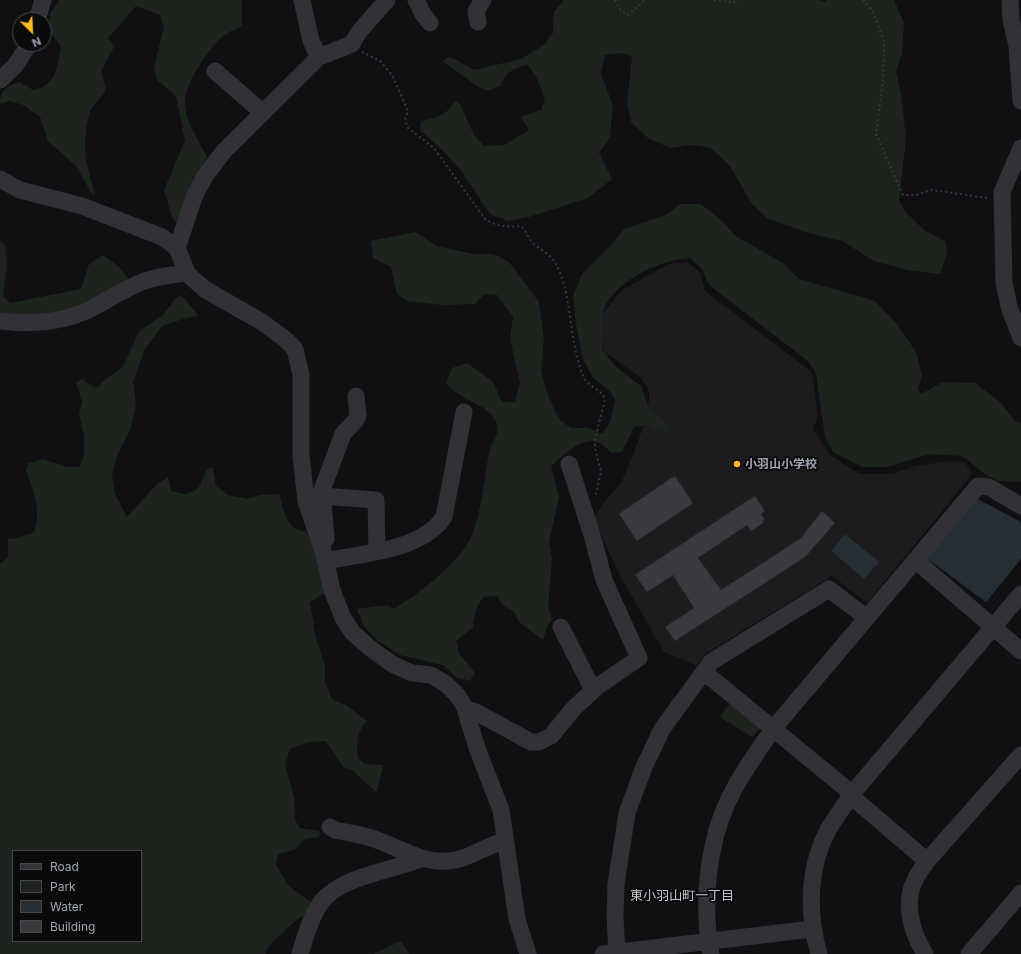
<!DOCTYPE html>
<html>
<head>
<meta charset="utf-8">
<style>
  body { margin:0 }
  #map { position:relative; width:1021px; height:954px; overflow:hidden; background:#101012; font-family:Inter,sans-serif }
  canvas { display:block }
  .legend { position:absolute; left:12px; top:850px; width:130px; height:92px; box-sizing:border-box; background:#0b0b0c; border:1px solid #47494f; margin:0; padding:5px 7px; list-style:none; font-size:12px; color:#a0a5b3 }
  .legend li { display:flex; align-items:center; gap:8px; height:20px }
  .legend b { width:20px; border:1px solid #47494f }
  .north { position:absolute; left:12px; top:12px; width:40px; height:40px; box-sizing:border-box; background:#0b0b0c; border:1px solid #47494f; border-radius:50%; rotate:156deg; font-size:11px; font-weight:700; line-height:16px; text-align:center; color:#a0a5b3 }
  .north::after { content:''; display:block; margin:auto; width:14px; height:18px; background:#fabd1f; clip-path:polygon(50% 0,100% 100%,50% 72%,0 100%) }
</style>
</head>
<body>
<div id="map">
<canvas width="1021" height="954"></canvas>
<ul class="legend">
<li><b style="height:5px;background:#313137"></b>Road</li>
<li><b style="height:11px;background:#1c241d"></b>Park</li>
<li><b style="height:11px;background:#262e35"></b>Water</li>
<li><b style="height:11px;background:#3a3a3f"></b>Building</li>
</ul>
<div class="north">N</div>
</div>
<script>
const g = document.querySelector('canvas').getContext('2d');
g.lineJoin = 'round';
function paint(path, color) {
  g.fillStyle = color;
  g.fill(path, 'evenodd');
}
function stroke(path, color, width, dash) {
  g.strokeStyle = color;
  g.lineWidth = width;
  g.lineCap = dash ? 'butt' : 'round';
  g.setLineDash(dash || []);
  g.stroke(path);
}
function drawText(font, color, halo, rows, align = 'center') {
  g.font = font + ' Inter,"Noto Sans JP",sans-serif';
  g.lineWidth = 3.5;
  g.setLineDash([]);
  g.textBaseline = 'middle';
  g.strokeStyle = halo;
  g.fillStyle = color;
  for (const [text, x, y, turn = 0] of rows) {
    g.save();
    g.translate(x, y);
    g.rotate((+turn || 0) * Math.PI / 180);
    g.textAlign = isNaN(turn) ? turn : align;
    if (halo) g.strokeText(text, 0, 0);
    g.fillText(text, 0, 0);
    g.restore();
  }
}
paint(new Path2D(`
  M687 262 700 272 705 291 812 372 818 416 813 429 830 455 860 474H892L915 466 950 461 964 462 973 473 867 603 832 576 705 654 697 666 664 652 618 572 594 518 602 505 621 483 635 450 646 418 649 401V391L641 378 605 352 595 330 604 312 622 290 669 264Z`), '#1c1c1f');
paint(new Path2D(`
  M59 0H242V26C236 29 228 32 223 36 209 48 183 85 185 105 186 121 199 142 207 156L203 170 179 227 172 217 164 190 185 141 176 96 157 80 154 67 164 27 160 15 136 6 108 38 114 47 101 72C112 98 99 93 90 112 87 120 86 132 85 140 84 159 90 176 95 194H92L77 167 48 141 40 117 23 105 10 101 0 104C0 90 6 87 19 82L33 90C57 85 57 67 61 46L49 30 50 14Z
  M564 0H819L825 2 827 0H894L904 23 902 53 896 71 901 95 906 138 899 201 905 211 924 230 945 241 947 253 940 274 907 270 874 261 842 241 808 233 767 218 752 204 730 166 711 148 691 145 670 148 648 138 631 122 627 103 632 56 620 53 605 55 601 74 613 106 610 137 599 153 612 179 588 198 529 217 508 221 490 214 460 169 437 145 420 130 421 121C437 118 447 115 455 101L460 104 474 135 484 146 504 145 529 130 520 117 541 110 545 99 537 78 528 65C513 68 506 72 500 86L488 91 479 87 443 62 447 57 455 59 474 70 521 59 544 45 553 33 554 12Z
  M681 204H701L721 220 737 237 783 263 799 279 875 301 896 323 916 352 922 375 918 389 921 394 943 382 975 383 1000 402 1015 421 1021 424V482L999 481 985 474 962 456 930 454 887 467H862L833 452 825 437 816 374 808 361 709 285 702 269 690 258C661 259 615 281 604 309 601 318 602 339 602 349L616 367 641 386 650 411 663 420 669 431 662 432 648 425 634 427 622 452 612 453C608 450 604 445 600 443 582 435 563 456 551 466L559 498 549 542 552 560 548 605 552 620 547 627 543 640 520 623 513 611 504 606 497 596 483 597 476 609 473 627 456 641 459 653 475 673 470 681 457 678 443 665 400 655 378 641 364 626 357 609 387 605 394 609C420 592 457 566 471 537 482 511 484 480 489 453 490 443 502 433 496 422 487 405 474 405 460 395 455 392 451 388 446 384L452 368 467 363 493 382 502 402H515L520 383 510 339 513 317 496 294 483 295 475 304 442 305 407 301 397 294 391 267 373 258 371 241 415 232 437 246 473 254H493L509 262 539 302 544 339 541 371 549 398 559 419 571 428H589L602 434 610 423 615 400 609 390 593 378 583 359 576 324 573 296 582 274 612 244 624 229 665 215Z
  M0 240 5 245 7 265 3 296 10 303 81 289 89 264 103 255 119 267 128 278C116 299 57 314 34 317 23 318 11 317 0 316Z
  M181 295 199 316 186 318 162 326 144 351 133 382 136 403 131 428 117 456 112 474 115 494 127 517 156 485 168 477 171 491 185 494 198 489 207 469 213 467 216 486 228 495 248 499 260 495 279 494C285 512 284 528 306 532L314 545 325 593 310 602 316 639 325 665V683L332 699 346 705 367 721C357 732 356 743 358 758L365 764 383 765 377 793 352 770 343 767 326 741 308 742 290 749 285 765 294 797 295 820 300 828 320 831 319 837 305 839 294 850 278 854 276 865 289 886 312 903 306 915 295 921 268 947 266 954H0V564L8 557V539L18 538 34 532C42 511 33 490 26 470L29 463 43 459 67 467H79L84 456V436L79 414 82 402 76 382 83 379 91 386 98 388 103 381 122 368 140 330 163 315 176 298ZM13 851H141V941H13Z
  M732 701 758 721 760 729 752 737 720 717Z
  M401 941 409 954H373Z`), '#1c241d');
paint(new Path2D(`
  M972 496 1021 522V559L986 602 925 557Z
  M845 534 879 562 864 579 831 551Z`), '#262e35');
const building = new Path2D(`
  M675 476 693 503 637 541 619 514Z
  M755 496 765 511 761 514 764 519 763 523 751 531 747 525 698 558 721 590 801 538 822 511 835 523 805 557 675 641 665 627 694 608 673 575 647 592 635 575Z`);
paint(building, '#3a3a3f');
stroke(building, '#2a2a2e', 1);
stroke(new Path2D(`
  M615 0 621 11 628 15 645 0
  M714 0 733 3 738 0
  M863 0 871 9 877 22 884 42 883 81 876 134 903 195H916L931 190 988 198
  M362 52 380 61 392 75 408 111 405 120 408 128 434 148 485 219C496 227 508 227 521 226 526 230 527 236 531 241 538 249 549 253 554 261 573 290 568 343 584 378 589 387 601 389 605 399L595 439V448L601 472 595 498`), '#37383e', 2, [2, 3]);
stroke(new Path2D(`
  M302 0 311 41 319 57
  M416 0 423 14 430 23
  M1010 0 1011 20 1017 46 1021 101
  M37 20 43 0
  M478 22 476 11 483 0
  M215 71 262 112
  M0 80 15 66 29 44
  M1021 148 1002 192 1004 282 1009 307 1021 338
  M0 179 20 190 82 206 162 237 177 248 187 273 193 279 206 290 262 322 285 339 295 349 301 375V455L306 501 324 555 332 590 343 618 353 633 370 648 392 664 412 673 431 675 446 684 458 696 465 708 477 748 501 810 517 919 528 954
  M177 248 194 197 205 176 224 151 319 57 352 44 358 33 387 0
  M0 321C33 325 69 322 98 305 114 296 128 287 145 281 158 276 173 275 187 273
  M322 496 376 500 377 551
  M326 539 322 490 343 434 356 420 358 415 356 396
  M915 560 1021 651
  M326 561C363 553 421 551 444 517L464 412
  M561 627 593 690
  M704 672 844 787 858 802 927 861
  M465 708 476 712 531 742H539L551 736 574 708 598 686 639 658 604 580 592 535 569 464
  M330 827 335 830C349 833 364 835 377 840 399 848 423 863 447 861 468 860 485 846 504 841
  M300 954C304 940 313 912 322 901 344 875 393 871 423 858
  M603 954 812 929
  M617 954 615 917 616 884 627 813 644 767 662 729 711 662 829 589 867 618
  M711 954C702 904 707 845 729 799 741 774 757 752 773 729L978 486 989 487 1021 506
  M819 954C807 912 808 867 829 828 836 817 844 806 851 795L1021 594
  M925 954C912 933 903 903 915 880 918 873 923 867 927 861L1021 755
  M969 954 1021 893`), '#313137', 17);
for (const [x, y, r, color] of [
  [737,464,4,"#fabd1f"]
]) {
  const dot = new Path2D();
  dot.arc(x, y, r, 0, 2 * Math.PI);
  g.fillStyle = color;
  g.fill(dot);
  stroke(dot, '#0b0b0c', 1.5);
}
drawText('bold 12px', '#a0a5b3', '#0b0b0c', [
  ["小羽山小学校",745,464]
], 'left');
drawText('13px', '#c1c4cf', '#0b0b0c', [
  ["東小羽山町一丁目",682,896]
]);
</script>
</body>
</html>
